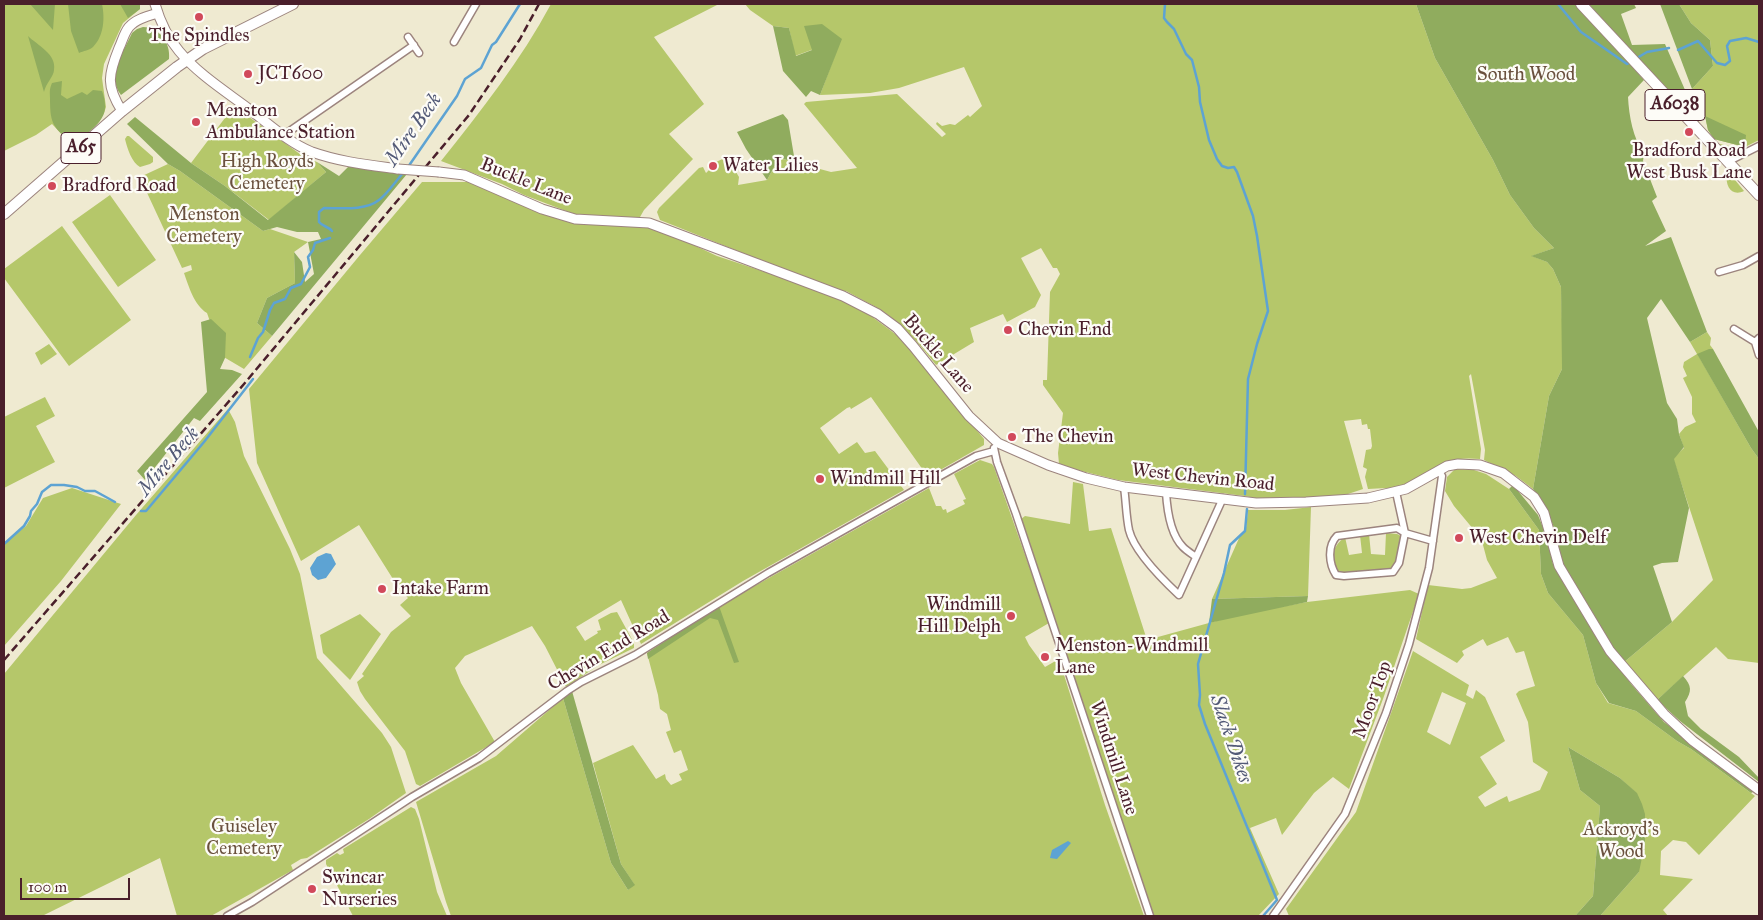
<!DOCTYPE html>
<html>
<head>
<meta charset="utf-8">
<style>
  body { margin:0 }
  #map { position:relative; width:1763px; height:920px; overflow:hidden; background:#efead1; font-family:"IM FELL Great Primer",serif }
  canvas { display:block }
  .frame { position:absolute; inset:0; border:5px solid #4a1f2b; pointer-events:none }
  .scale { position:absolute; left:20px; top:878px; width:110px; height:22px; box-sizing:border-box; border:2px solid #4a1f2b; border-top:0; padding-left:6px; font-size:15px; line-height:18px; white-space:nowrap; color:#4a1f2b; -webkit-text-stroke:4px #fdfcf7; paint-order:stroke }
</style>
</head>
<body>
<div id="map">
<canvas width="1763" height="920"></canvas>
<div class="frame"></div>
<div class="scale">100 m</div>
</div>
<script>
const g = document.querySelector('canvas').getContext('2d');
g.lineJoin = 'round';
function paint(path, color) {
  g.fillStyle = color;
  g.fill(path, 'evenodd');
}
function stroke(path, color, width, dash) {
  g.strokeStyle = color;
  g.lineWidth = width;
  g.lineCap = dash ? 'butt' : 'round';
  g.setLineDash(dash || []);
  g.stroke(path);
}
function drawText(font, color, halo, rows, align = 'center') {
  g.font = font + ' "IM FELL Great Primer",serif';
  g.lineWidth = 4.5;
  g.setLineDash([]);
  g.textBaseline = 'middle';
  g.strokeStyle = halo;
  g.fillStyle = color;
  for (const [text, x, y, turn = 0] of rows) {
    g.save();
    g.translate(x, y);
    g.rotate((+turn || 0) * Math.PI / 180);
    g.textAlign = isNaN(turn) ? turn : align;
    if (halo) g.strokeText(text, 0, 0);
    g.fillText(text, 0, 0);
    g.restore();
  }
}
paint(new Path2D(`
  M4 4H140V9L123 23 104 64 102 78 106 107 104 113 99 122 72 145 52 124 36 135 4 151Z
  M551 4H719L654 37 704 104 669 134 693 159 644 210 640 217 630 218 574 214 524 195 502 184 441 161C481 111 521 60 551 4Z
  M745 4H1416L1435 58 1493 160 1510 195 1534 228 1554 248 1532 256 1547 262 1553 269 1561 287 1563 353 1562 369 1549 396 1533 489 1516 476 1484 460 1485 450 1471 374 1469 376 1481 449 1480 459C1440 455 1436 472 1404 485 1394 489 1379 488 1368 489L1365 477 1367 469 1363 467 1366 450 1371 449 1372 446 1370 429H1368L1367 424 1362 425 1361 419 1344 421 1363 489 1342 496 1312 498 1260 499 1245 496 1118 480 1065 467 1059 464 1058 453 1063 413 1043 385V380H1047L1050 292 1060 274 1057 268H1053L1041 248 1021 258 1041 295 1035 307 1007 322 1003 314 970 328 974 342 936 365C921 346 904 326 884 312 872 304 858 298 846 291L843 293 660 220 657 212 659 208 699 168 703 167 706 173 709 170 707 166 727 157 739 177 738 185 767 180 779 158 831 172 857 168 804 104 806 102 897 94 942 137 946 134 936 124 937 122 942 126 950 124 955 125 968 115 970 117 982 106 964 67 899 88 870 93 820 95 841 39 795 56 789 28 773 26 750 10Z
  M1679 4H1759V140L1745 147 1714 139 1708 130 1704 111 1692 89 1713 66 1710 40 1691 23Z
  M234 106 304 157 317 162 326 172 269 220 225 186 191 163Z
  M127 136H129L153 157V162L150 164 140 167C132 163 127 148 125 139Z
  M1720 144 1743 149 1731 154 1719 145Z
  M168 164 180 171 263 231 270 229 308 242 294 252 295 283 267 298 257 323 272 336 244 369 222 356 207 313C194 305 189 287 184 273L192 270 191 265 182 268 142 182 140 177Z
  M1727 175H1731L1744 191C1732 197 1725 186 1727 175Z
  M422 182H474L543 214 646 227 668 233 717 256 840 297 863 310 902 339 984 439V445L928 477 871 397 851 409 850 407 847 408 820 428 839 454 857 442 865 453 875 451 904 490 743 581 641 644 621 600 576 627 585 641 598 633 597 631 601 630 598 620 611 613 617 612 634 643V648L599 665 566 687 545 646 532 626 465 656 455 668 461 683 495 742 420 786 416 784 405 751 365 699 360 691 357 682 364 676 362 674 391 632 411 616 400 605 408 598 398 587 359 525 301 561 257 463 249 389 360 255Z
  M110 195 156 260 118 287 72 222Z
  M62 226 131 320 69 366 4 278V269Z
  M1707 332 1711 338 1710 345 1713 349 1698 355 1751 448 1759 459V663L1728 659 1716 647 1657 700 1623 663 1672 622 1713 580 1673 458 1684 448 1679 434 1685 427 1696 422 1692 414V397L1683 378 1687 376 1683 367 1684 362 1697 354 1690 342Z
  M49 344 57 354 41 365 35 353Z
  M45 397 55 416 36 426 55 462 4 488V417Z
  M228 409 235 422 244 456 290 549 300 574 317 658 382 733 391 747 406 793 369 819 307 858 301 859 291 865 293 870 211 916H177L160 858 42 916H4V674L136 515Z
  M980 460 992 464 994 467 1049 623 1025 637 1029 645 1045 667 1059 659 1105 805 1144 916H451L446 902 416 802 496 756 563 698 611 863 628 890 634 884 621 864 593 763 633 745 656 779 665 774 666 779 671 785 682 780 679 774 688 770 681 750 674 753 666 732 671 730 667 714 660 709 658 695 647 653 719 606 929 488 936 506H941L943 510 946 509 947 513 965 504 963 500 966 499 954 474Z
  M1455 469 1474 470 1486 474 1509 489 1539 530 1541 574 1548 593 1583 635 1596 683 1608 703 1636 711 1677 741 1691 749 1755 796 1699 855 1686 842 1673 840 1661 851 1660 875 1693 879 1663 910 1668 916H1600L1639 872 1637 794 1620 778 1568 747 1580 790 1600 806 1593 896 1575 916H1289L1286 909 1356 812 1413 651 1469 685 1466 695 1473 699 1476 690 1485 697 1505 741 1480 757 1497 784 1478 797 1485 807 1507 796 1509 802 1540 790 1548 772 1533 762 1528 722 1516 694 1519 691 1535 686 1524 651 1516 653 1508 637 1487 646 1483 639 1462 651 1464 655 1457 663 1416 639 1428 585 1462 589 1471 588 1497 578 1487 560 1483 545 1474 530 1454 506 1445 491 1447 477ZM1442 692 1466 703 1450 745 1427 732Z
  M1073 482 1083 484 1089 531 1111 528 1147 640 1238 615 1307 602 1410 590 1419 594 1383 699 1349 789 1333 777 1314 793 1282 835 1276 818 1250 828 1279 894 1258 916H1154L1021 519 1025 516 1070 524Z
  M72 488 121 504 61 581 4 646V543L26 526 43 498Z
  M1311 507 1308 596 1212 599 1240 536 1246 528 1248 510H1285Z
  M1386 533 1397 534 1403 537 1396 562 1390 570 1341 574C1329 561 1331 547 1345 537L1349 555 1362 553 1360 535 1369 534 1371 554 1385 555Z
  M360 614 381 634 350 680 323 653 320 635Z
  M411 807 415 809 419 819 437 892 447 916H353L326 864V860L337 853 340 855 344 853 343 849Z`), '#b5c76a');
paint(new Path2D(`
  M30 4H55L53 30Z
  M68 4H102C105 18 104 36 93 47 90 50 83 51 79 53L71 31Z
  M120 4H140V9L128 18Z
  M1416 4H1578L1644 80 1628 97C1629 116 1633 138 1644 154L1643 161 1657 197 1652 201 1666 231 1645 246 1671 237 1707 332 1690 342 1661 299 1647 318 1667 403 1677 419 1679 434 1684 447 1674 459 1689 508 1678 562 1662 563 1653 566 1672 622 1623 663 1611 648 1563 565 1553 525 1544 505 1533 489 1549 396 1562 369 1561 287 1553 269 1547 262 1531 256 1554 248 1534 228 1510 195 1493 160 1435 58Z
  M1589 4H1634L1636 8 1621 14 1632 45 1665 44 1699 122 1696 125 1593 12Z
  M1660 4H1679L1691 23 1710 40 1713 66 1692 89Z
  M822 24 842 39 820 95 811 91 806 97 783 71 773 26 789 28 796 56 812 50 804 26Z
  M143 27C159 27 171 43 169 59L121 95C106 75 123 53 132 33L137 29Z
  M28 36C37 45 57 54 54 70 54 76 46 83 44 92Z
  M62 81 61 95 67 99 82 92 87 95 93 90 102 91C104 96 105 101 105 106 106 123 83 136 72 145 54 126 50 126 50 99 50 92 49 90 52 83Z
  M783 114 788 120 795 162 779 158 767 180 746 149 737 132Z
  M1705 116 1746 135 1745 147 1714 139 1708 130Z
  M135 117 191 163 225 186 268 220 326 172 317 162 339 176 349 166 407 174 272 336 257 323 267 298 295 283 294 252 302 262 305 282 314 274 308 242 321 239 318 232H297L277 227 263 231 180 171 168 164 127 124Z
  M211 319 226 333 225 358 220 369 232 370 242 374 200 421 194 418 145 480 137 471 207 392 201 322Z
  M1709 349H1713L1759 432V459L1751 448 1697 354Z
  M1513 485 1538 515 1546 535 1553 564 1589 625 1608 654 1632 685 1664 722 1755 791 1751 793 1691 749 1677 741 1636 711 1609 703 1596 683 1583 635 1548 593 1541 574 1539 530 1509 489Z
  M1308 596 1307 602 1209 623 1212 599Z
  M719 606 739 662 734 663 718 620 710 618 648 659 647 653Z
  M1683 676C1692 686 1692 691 1685 702L1688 716 1701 729 1739 757 1759 778V782L1680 721 1657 700Z
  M572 691 621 864 635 885 628 890 611 863 563 698Z
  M1568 747 1620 778 1637 793 1642 804 1645 814V843L1639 872 1600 916H1575L1593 896 1600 806 1580 790Z`), '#90ac5e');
paint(new Path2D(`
  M326 553 331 554 336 564 326 578 318 580 312 575 310 568 317 557Z
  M1068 841 1071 843 1057 859 1050 858 1052 850Z`), '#5da3d3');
stroke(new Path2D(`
  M1165 4 1164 18 1167 22 1174 29 1186 54 1192 60 1199 87 1200 102 1209 140 1217 159 1222 166 1228 168 1234 167 1237 172 1253 216 1257 236 1268 311 1257 344 1248 379 1245 494
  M1558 4 1581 32 1627 64 1629 63
  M1678 50 1698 41 1717 63 1725 65 1730 61 1727 46 1730 41 1746 38 1759 42
  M1637 58 1647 52 1669 48
  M408 167 457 96 465 79 481 68 492 45 496 42 520 4
  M332 231C328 226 323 227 319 222V212L324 208C341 208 365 211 379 200 388 193 395 182 403 173
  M250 357 258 338 263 332 270 310 274 303 285 299 291 288 301 284 310 267 308 257 313 250 315 243 330 238
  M1247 509 1245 531 1230 545 1224 573 1198 664 1200 695 1199 705 1205 724 1277 900 1263 916
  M141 511H146L204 442 253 379
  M4 544 24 526 30 516 31 511 37 504 42 492 51 485H64L77 487 85 491H95L115 502`), '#5da3d3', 2.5);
const street = new Path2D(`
  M408 37 419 53
  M454 42 476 4
  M284 135 414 45
  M1727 162 1759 146
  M1719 272 1743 265 1759 256
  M1734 329 1755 342
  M1759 338 1755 342 1759 355
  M994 448 997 462 1016 514 1150 916
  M1124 487C1126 501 1126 516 1129 530 1134 551 1163 580 1179 595L1223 498
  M1166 492C1167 509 1170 534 1183 547 1187 551 1192 554 1196 557
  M1396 492 1405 533 1399 563 1393 572 1344 576 1336 575C1329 564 1327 546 1337 536L1397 528 1405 533 1433 541
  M227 916 252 902 412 797 479 758 567 691 581 682 635 655 768 573 908 494 976 456 994 451
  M1273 916 1345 814 1386 713 1409 644 1429 568 1442 476 1439 471`);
const secondary = new Path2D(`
  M155 4C160 21 167 37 179 51 198 74 225 91 249 109 269 124 289 143 312 152 340 162 369 165 398 169
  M122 111C106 86 108 75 119 48 122 42 124 33 129 27 136 19 148 16 158 13
  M439 172 464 175 542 209 575 219 649 223 843 296 878 314 897 328 913 346 969 416 998 443 1048 465 1086 478 1124 487 1256 503 1306 502 1368 498 1406 489 1447 466 1458 464 1480 465 1503 473 1534 497 1544 513 1559 566 1610 651 1664 714 1693 741 1759 790`);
const primary = new Path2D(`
  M1581 4 1759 195
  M4 214 122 111 177 67 203 49 293 4`);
stroke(street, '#9c847e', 9);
stroke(secondary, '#9c847e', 11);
stroke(primary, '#9c847e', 12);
stroke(street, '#fff', 6);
stroke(secondary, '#fff', 9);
stroke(primary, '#fff', 10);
stroke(new Path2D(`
  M4 660 244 384 469 115 520 39 539 4`), '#4a1f2b', 2.5, [8, 4]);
const secondaryBridge = new Path2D(`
  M398 169 439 172`);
stroke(secondaryBridge, '#9c847e', 11, []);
stroke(secondaryBridge, '#fff', 9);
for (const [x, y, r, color] of [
  [199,17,5,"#d1495b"],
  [248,74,5,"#d1495b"],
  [196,122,5,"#d1495b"],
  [1689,132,5,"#d1495b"],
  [713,166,5,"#d1495b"],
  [52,186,5,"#d1495b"],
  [1008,330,5,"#d1495b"],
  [1012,437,5,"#d1495b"],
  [820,479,5,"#d1495b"],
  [1459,538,5,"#d1495b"],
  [382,589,5,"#d1495b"],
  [1011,616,5,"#d1495b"],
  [1045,657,5,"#d1495b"],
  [312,889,5,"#d1495b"]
]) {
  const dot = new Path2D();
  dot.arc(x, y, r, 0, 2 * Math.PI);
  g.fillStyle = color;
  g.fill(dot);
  stroke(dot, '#fdfcf7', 2);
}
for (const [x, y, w] of [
  [1675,105,60],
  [81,148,40]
]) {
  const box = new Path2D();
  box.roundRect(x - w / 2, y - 15.5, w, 31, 4);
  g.fillStyle = '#fdfcf7';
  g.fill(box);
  stroke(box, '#4a1f2b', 1);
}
drawText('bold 18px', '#4a1f2b', null, [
  ["A6038",1675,105],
  ["A65",81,148]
]);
drawText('19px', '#4a1f2b', '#fdfcf7', [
  ["The Spindles",199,36,"center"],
  ["JCT600",258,74],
  ["Menston",206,111],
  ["Ambulance Station",206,133],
  ["Bradford Road",1689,151,"center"],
  ["West Busk Lane",1689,173,"center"],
  ["Water Lilies",723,166],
  ["Bradford Road",62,186],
  ["Chevin End",1018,330],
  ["The Chevin",1022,437],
  ["Windmill Hill",830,479],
  ["West Chevin Delf",1469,538],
  ["Intake Farm",392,589],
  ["Windmill",1001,605,"right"],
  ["Hill Delph",1001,627,"right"],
  ["Menston-Windmill",1055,646],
  ["Lane",1055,668],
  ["Swincar",322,878],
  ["Nurseries",322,900]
], 'left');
drawText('19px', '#6a513e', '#fdfcf7', [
  ["South Wood",1526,75],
  ["High Royds",267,162],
  ["Cemetery",267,184],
  ["Menston",204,215],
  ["Cemetery",204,237],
  ["Guiseley",244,827],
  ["Cemetery",244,849],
  ["Ackroyd's",1621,830],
  ["Wood",1621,852]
]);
drawText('19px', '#4a1f2b', '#fdfcf7', [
  ["Buckle Lane",526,182,22],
  ["Buckle Lane",938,354,49],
  ["West Chevin Road",1203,478,6],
  ["Chevin End Road",609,651,-31],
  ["Moor Top",1373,700,-70],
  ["Windmill Lane",1113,758,72]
]);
drawText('italic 20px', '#535a77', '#fdfcf7', [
  ["Mire Beck",414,130,-55],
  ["Mire Beck",169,462,-50],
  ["Slack Dikes",1230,739,71]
]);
</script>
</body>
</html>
